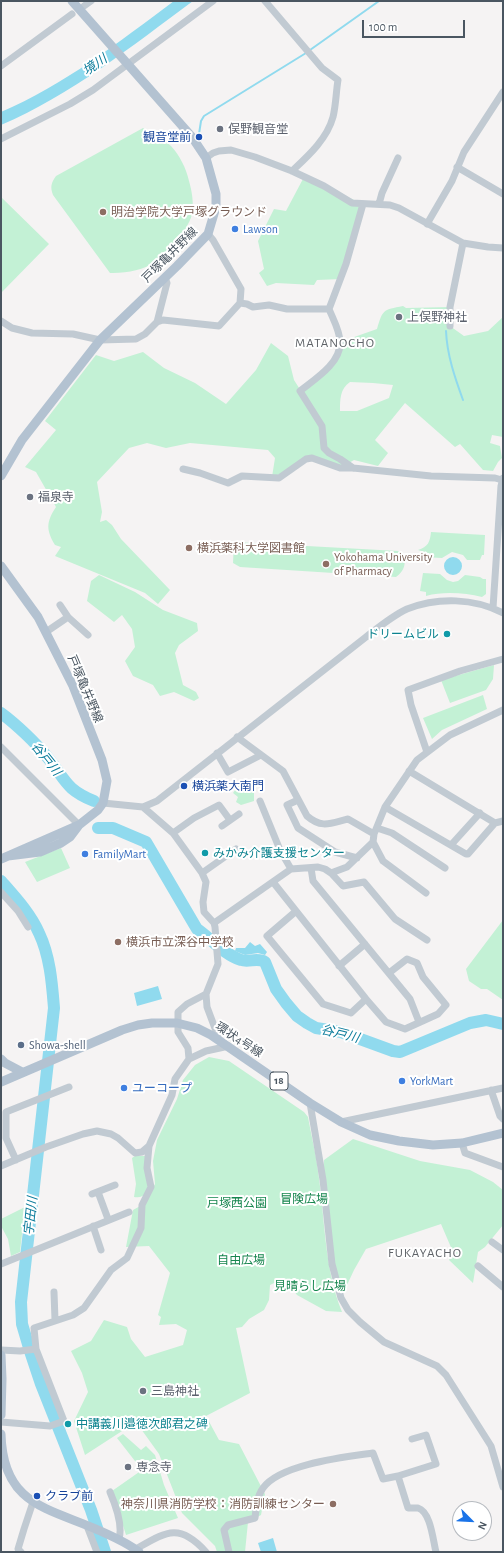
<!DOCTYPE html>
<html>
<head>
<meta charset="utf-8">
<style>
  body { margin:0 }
  #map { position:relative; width:504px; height:1553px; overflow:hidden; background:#f5f3f3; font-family:"Alegreya Sans",sans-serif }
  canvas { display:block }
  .frame { position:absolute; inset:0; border:2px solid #4a5661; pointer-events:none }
  .north { position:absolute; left:452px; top:1501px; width:40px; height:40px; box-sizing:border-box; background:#fff; border:1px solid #b7bbc0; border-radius:50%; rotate:114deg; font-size:11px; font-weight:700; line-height:16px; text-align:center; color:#4a5661 }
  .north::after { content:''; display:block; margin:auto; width:14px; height:18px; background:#1a73e8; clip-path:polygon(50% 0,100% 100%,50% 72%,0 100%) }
  .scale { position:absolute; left:362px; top:20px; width:103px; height:18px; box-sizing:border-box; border:2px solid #4a5661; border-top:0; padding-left:5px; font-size:12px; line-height:14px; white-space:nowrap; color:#4a5661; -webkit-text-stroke:3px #fff; paint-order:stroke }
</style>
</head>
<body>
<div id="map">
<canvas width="504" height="1553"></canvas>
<div class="frame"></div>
<div class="north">N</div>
<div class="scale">100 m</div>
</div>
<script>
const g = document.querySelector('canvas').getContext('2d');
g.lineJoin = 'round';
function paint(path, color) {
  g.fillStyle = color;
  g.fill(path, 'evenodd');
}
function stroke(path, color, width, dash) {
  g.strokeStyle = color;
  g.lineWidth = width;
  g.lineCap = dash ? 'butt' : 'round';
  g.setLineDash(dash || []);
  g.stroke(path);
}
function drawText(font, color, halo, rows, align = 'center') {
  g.font = font + ' "Alegreya Sans","Noto Sans JP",sans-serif';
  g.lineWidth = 4;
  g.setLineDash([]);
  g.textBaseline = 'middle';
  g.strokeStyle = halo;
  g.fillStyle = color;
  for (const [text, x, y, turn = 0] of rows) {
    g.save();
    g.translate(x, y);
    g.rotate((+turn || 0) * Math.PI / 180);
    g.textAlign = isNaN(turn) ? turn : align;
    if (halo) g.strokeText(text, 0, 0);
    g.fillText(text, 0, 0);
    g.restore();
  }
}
paint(new Path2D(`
  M143 128C152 133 163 138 171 146 180 156 186 168 189 181 192 191 194 204 192 214 191 219 188 224 186 228 172 259 143 274 110 273L53 195C50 187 51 183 56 176Z
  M304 177 363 204 341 279 317 280 314 285 276 283 267 286 259 273 264 269 258 241 274 209 286 211Z
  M1 197 49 244 1 293Z
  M403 306 406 308 450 307V326L464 336 488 331 503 317V437L492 435 490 443 500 446 502 458 498 462 493 471 483 470 460 444 455 447 405 403 375 440 388 453 378 466 354 460 340 468 312 458 291 470 272 477 275 458 268 450 190 443 166 448 147 443 129 448 97 482 102 512 100 522 106 520 112 525 121 539 170 590 158 604 145 593 55 556 61 547 55 545C46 530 46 522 56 507L36 472 25 467 56 430 45 421 96 355 114 361 143 352 164 368 195 383 226 404 256 370 271 343 288 356 294 380 301 391 332 364 340 342 377 329C383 309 383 310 403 306ZM350 382 373 383 393 385 389 398 357 411H340C340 399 340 389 350 382Z
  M431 532 485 535 484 555H482L480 560H467L463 555 452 552 442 558 423 557 422 555 424 552 418 550C428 547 430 542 431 532Z
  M234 542 398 551C409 559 405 571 396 577L240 567 233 563Z
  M423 573 440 574 447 580 453 582 458 581 465 575 480 577 483 579H486V594L482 597C465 593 444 591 426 596V592L420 591Z
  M99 575 135 592 163 610 197 623 198 631 179 645 175 653 183 685 196 692 199 698 194 701 174 692 160 696 153 685 133 676 125 661 135 647 132 629 122 615 114 622 87 601 91 581Z
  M494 665 493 679 486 690 450 703 441 680Z
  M483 695 487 709 442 730 432 739 423 718Z
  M254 779 256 784 254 793V801L241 805 236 802 238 797 233 793 238 786H244L249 781Z
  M61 848 70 868 37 882 25 862Z
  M503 920V1000L487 989H481L469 981 466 969Z
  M209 1057 229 1061 304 1112 308 1117C311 1135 316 1153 318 1171 325 1218 324 1267 342 1312L326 1311 297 1295 288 1283 280 1280 270 1285 269 1300 264 1310 249 1319 242 1327 236 1328 250 1393 206 1416 219 1440 239 1444 265 1494 261 1515 248 1522 245 1552H217L215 1546 182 1513 159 1454 136 1422 85 1455 74 1421 88 1392 82 1373 71 1351 91 1341 104 1320 127 1327 131 1339 145 1357 183 1345 187 1330 176 1324 159 1325 161 1317 158 1315 170 1273 149 1246 126 1247 133 1210 142 1205 155 1184 153 1161 157 1140 177 1099 183 1080 195 1065Z
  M353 1139 420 1161 470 1170 493 1182 503 1190V1225L485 1247 478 1252 473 1283 449 1260 453 1252 441 1224 366 1249 354 1270 341 1298C330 1256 321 1203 324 1160Z
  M135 1156H147C147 1168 155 1201 134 1197L136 1184 132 1158Z
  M25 1207 20 1252 11 1256 8 1239 1 1226V1219Z
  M123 1434 141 1450 146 1446 155 1455 164 1485 178 1518 126 1535 112 1491 142 1470 117 1438Z`), '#c3f1d5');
paint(new Path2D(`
  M174 1H193C132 46 71 95 1 125V112C64 85 119 42 174 1Z
  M444 566a9 9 0 1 1 18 0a9 9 0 1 1-18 0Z
  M250 942 255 946 260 944 267 952 265 955 258 953 245 955 235 951 236 948H245Z
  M158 986 162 999 137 1006 134 993Z
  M273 1538 277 1552H261L258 1543Z`), '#90daee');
stroke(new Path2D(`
  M310 50 379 1
  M199 134 201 121 204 116 306 53
  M446 331C447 355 455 378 463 400`), '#90daee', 2);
stroke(new Path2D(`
  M1 713C16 724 36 743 48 758 66 780 65 789 94 801
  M98 828H113L146 842 194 924 197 929C211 939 225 955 241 960 249 963 257 957 265 962L276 989 286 1003 297 1016 307 1023 316 1028 341 1032 393 1051 400 1052 470 1023 486 1020 503 1024
  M1 881C15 897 30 913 39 933 50 956 52 983 54 1008L21 1302 22 1324 30 1351 41 1384 91 1510 105 1552`), '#90daee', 12);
stroke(new Path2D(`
  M265 1 322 68 338 80C336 92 336 105 333 117 327 139 308 156 292 171
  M84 6 91 1
  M1 66 72 14
  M1 139 70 104 93 90 213 1
  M206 158 213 153 219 151 231 150 255 157 292 171 324 186 352 203 390 205 399 208 463 243 488 247 503 248
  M457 167 503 194
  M379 204 382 193 398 158
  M427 224 452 181 464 152 503 92
  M240 303 247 304 253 307 269 305 287 309H329C333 319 340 331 340 342 341 363 315 379 300 391L322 426 324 448 329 453 340 459 353 468
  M329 309 346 264 363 204
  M1 321 12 328 32 333 73 334 100 340 136 339 145 334 157 322 167 283 165 277
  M157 322 163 320 219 326 240 303 241 289 213 240 208 234
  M450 326V307L463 243
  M183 469 200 473 228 483 242 476 279 478 306 459 312 458 340 468H353L431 476 495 478 502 480
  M493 608 501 486 503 478
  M68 617 88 635
  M46 632 68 617 60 605
  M237 737 283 771 307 816C322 829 331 823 348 819L374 834
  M1 747 79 825
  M427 752 411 705 408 690 460 671 503 659
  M217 753 228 772 261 755
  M409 771 495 823 503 821
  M298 800 287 805 298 828 335 852 357 858
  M260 801 280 850 291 869
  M103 803 143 807 157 801 366 637C379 627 392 616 407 609 438 597 474 598 503 613
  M143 807 173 833 202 873 206 882 203 902 204 912 214 923 215 927 218 964 206 994 207 1007 219 1039
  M385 807 466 854H468L495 823
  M222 826 239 814
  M377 828 392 833 445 868
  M173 833 194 818 219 805 230 820
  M373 842 383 861 426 893
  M451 845 480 813
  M311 868 313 881 410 999 419 1022
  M202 873 236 849
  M331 873 343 886 364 882 395 919 427 940
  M273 882 366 999 386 1022 405 1029 438 1014 446 1005 423 977 417 963 407 959 389 973
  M1 892 18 911 28 927
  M295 912 267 936 323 1004 351 1013 366 999
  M214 923 291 869 318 867 325 869 331 873 347 867 373 842 374 834 385 807 417 760 450 735 503 710
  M339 966 365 944
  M189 1059 206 1051 229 1046
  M491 1090 500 1116 503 1119
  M310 1103 323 1180 332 1264 341 1298 348 1310 360 1322 384 1342 437 1366 446 1375 491 1446 503 1487
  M341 1122 503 1088
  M462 1143 465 1153 503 1167
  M16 1160 6 1138V1112L69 1087
  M1 1166 46 1147 83 1134 97 1131 111 1134 118 1138 135 1153 142 1152 149 1146 172 1095 175 1079 189 1059 188 1048 178 1032V1012L187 1004 206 994
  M98 1192 108 1219
  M92 1194 115 1185
  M93 1226 101 1250
  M492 1242 503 1250
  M1 1264 129 1212
  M478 1266 503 1287
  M54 1292 55 1320
  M1 1350 20 1351 36 1349 34 1328 73 1315 84 1308 111 1270 127 1258 141 1228 142 1205 151 1187 147 1168 149 1146
  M1 1422 50 1426 64 1421 36 1349
  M398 1476 436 1464 426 1435 412 1439
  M110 1492C116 1506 123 1525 119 1539
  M87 1526 97 1552
  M136 1549C166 1532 179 1522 206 1552
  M21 1552 18 1549 24 1529 33 1502
  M229 1552 224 1530 228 1525 255 1518C256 1508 257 1496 263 1488 280 1464 345 1457 373 1453L383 1479 398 1476 408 1508C411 1508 415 1508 418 1508 431 1512 433 1541 436 1552`), '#c1cad2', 7);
stroke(new Path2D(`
  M1 476 22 440 100 340 177 266 208 234 216 207V194L206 158 192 137 72 1
  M1 566 38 617 73 686 102 760 107 781 103 803 98 810 79 825 70 837 61 843 40 852 8 856
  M1 859 79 825
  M1 1059 5 1063 22 1072
  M1 1082 122 1030 138 1025 152 1023H177L197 1028 211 1035 310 1103 341 1122 370 1135 399 1141 433 1145 462 1143 503 1133
  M1 1355 2 1379 1 1415
  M1 1434C3 1509 53 1508 107 1534 118 1539 129 1544 139 1552`), '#b3c2d1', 9);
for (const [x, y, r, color] of [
  [220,129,4,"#6b7280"],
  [199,137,4,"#1a4fb4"],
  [103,212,4,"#8d6e63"],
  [235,229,4,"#3f7fe0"],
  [399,317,4,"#6b7280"],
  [30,497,4,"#6b7280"],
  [189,548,4,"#8d6e63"],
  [326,564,4,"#8d6e63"],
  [447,634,4,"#0f9aa8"],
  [184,786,4,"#1a4fb4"],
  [205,853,4,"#0f9aa8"],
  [85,854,4,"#3f7fe0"],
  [118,942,4,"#8d6e63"],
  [21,1045,4,"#5c6f8a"],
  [402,1081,4,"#3f7fe0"],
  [124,1088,4,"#3f7fe0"],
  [143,1391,4,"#6b7280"],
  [68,1424,4,"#0f9aa8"],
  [128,1467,4,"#6b7280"],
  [37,1496,4,"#1a4fb4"],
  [333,1504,4,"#8d6e63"]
]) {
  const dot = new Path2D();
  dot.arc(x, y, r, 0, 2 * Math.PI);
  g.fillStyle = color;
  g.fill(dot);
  stroke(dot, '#fff', 1.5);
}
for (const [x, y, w] of [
  [279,1081,18]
]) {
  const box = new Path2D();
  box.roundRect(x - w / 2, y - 9, w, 18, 3);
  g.fillStyle = '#fff';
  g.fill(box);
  stroke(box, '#4a5661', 1);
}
drawText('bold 11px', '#4a5661', null, [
  ["18",279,1081]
]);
drawText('12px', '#5b616d', '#fff', [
  ["俣野観音堂",228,129],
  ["上俣野神社",407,317],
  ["福泉寺",38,497],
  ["三島神社",151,1391],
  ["専念寺",136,1467]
], 'left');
drawText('12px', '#164399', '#fff', [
  ["観音堂前",191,137,"right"],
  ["横浜薬大南門",192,786],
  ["クラブ前",45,1496]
], 'left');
drawText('12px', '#785e54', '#fff', [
  ["明治学院大学戸塚グラウンド",111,212],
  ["横浜薬科大学図書館",197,548],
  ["Yokohama University",334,557],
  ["of Pharmacy",334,571],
  ["横浜市立深谷中学校",126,942],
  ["神奈川県消防学校：消防訓練センター",325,1504,"right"]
], 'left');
drawText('12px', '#366cbe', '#fff', [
  ["Lawson",243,229],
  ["FamilyMart",93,854],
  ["YorkMart",410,1081],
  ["ユーコープ",132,1088]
], 'left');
drawText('12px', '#4a5661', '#fff', [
  ["戸塚亀井野線",170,255,-45],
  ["戸塚亀井野線",85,689,67],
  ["環状4号線",239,1040,33]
]);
drawText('12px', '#0d838f', '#fff', [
  ["ドリームビル",439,634,"right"],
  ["みかみ介護支援センター",213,853],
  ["中講義川邉徳次郎君之碑",76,1424]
], 'left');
drawText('12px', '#4e5e75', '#fff', [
  ["Showa-shell",29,1045]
], 'left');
drawText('12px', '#17864f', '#fff', [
  ["冒険広場",304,1199],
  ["戸塚西公園",237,1203],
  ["自由広場",241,1260],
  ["見晴らし広場",310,1286]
]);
drawText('italic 13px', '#0c7c9b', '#fff', [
  ["境川",95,65,-35],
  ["谷戸川",46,759,51],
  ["谷戸川",340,1034,14],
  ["宇田川",31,1216,-84]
]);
g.letterSpacing = '1px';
drawText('13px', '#5f6368', '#fff', [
  ["MATANOCHO",335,343],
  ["FUKAYACHO",425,1253]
]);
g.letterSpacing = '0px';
</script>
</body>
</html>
